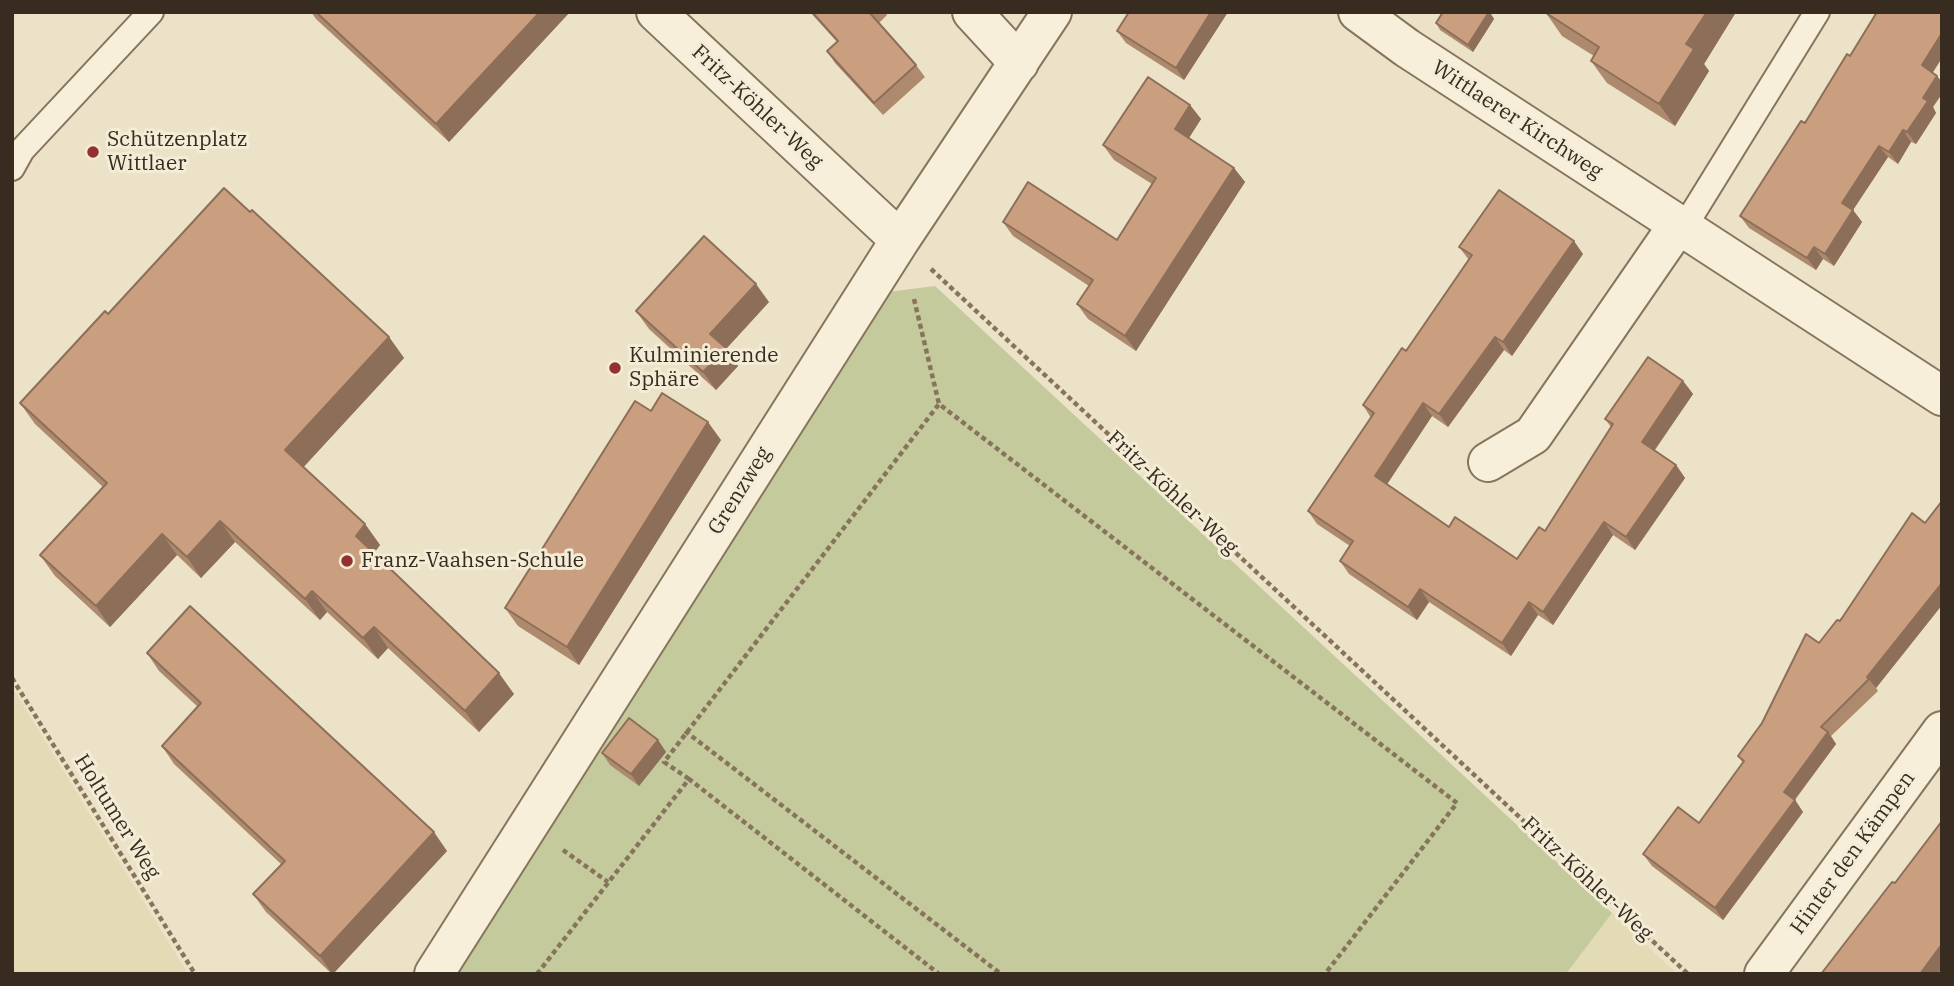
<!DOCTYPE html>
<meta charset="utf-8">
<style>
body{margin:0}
#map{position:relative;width:1954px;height:986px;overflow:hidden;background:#ece2c7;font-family:"IBM Plex Serif",serif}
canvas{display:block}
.frame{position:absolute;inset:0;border:14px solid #382c20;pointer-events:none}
</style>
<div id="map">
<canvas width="1954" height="986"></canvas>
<div class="frame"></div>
</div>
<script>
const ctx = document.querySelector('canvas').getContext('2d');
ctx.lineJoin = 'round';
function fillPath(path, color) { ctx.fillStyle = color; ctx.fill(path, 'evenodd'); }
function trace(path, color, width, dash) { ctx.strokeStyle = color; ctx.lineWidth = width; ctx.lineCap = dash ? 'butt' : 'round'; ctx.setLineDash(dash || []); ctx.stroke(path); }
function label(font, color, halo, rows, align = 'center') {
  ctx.font = font + ' "IBM Plex Serif",serif'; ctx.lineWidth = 6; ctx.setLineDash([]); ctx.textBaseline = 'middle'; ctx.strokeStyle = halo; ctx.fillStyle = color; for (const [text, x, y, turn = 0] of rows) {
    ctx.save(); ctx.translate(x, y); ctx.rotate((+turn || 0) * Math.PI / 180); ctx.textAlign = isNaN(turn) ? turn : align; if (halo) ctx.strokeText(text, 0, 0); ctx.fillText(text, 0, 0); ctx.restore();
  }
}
fillPath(new Path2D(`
 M 12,687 L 188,974 L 12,974 Z
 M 1612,913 L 1677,974 L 1566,974 Z`), '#e2dbb5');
fillPath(new Path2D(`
 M 935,286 L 1612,913 L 1566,974 L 442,974 L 871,294 Z`), '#c4ca9b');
const lane = new Path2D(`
 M 12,168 L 22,150 L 151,12
 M 1683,229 L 1817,12`);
const street = new Path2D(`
 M 656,12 L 900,240
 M 972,12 L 1019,63
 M 1358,12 L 1407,48 L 1942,396
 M 1488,462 L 1533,435 L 1678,225
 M 434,974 L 900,240 L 1052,12
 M 1764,974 L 1942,731`);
trace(lane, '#87745d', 28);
trace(street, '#87745d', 42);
trace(new Path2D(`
 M 931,269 L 1688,974
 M 914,299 L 939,404
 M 12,678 L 195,974
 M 685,731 L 1001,974
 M 689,779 L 664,762 L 939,404 L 1457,803 L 1325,974
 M 563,850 L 608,882
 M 537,974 L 689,779 L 939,974`), '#87745d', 4.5, [5, 3.5]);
trace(lane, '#f7efda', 24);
trace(street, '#f7efda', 38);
fillPath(new Path2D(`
 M 311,12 L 570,12 L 449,142 L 316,19 Z
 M 810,12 L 886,12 L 887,15 L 879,23 L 916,65 L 925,77 L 883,115 L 835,63 L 827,51 L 837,42 Z
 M 1129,12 L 1228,12 L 1184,80 L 1126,43 L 1117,31 Z
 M 1443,12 L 1490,12 L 1494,19 L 1473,52 L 1440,30 L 1436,23 Z
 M 1547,12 L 1736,12 L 1704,64 L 1709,71 L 1675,126 L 1607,83 L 1591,61 L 1594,56 L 1562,36 L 1546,13 Z
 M 1850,56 L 1933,73 L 1933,107 L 1936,113 L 1916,144 L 1911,142 L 1898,164 L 1888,157 L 1853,210 L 1862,222 L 1834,266 L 1823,259 L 1816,270 L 1749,228 L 1740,216 Z
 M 1190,105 L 1201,119 L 1189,138 L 1234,168 L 1245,182 L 1136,351 L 1088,319 L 1077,304 L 1089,286 L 1013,236 L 1003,222 L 1117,240 L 1152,184 L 1114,160 L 1103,145 Z
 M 250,212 L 389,337 L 404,358 L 303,467 L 365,524 L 380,545 L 374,553 L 514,694 L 479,732 L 388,648 L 378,659 L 327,612 L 320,620 L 235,542 L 201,578 L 177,555 L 110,627 L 55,576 L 40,555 L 103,487 L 35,424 L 20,403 L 108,314 Z
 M 1459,247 L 1583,254 L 1512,356 L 1504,350 L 1448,427 L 1432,416 L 1387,484 L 1449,527 L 1517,559 L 1545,531 L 1611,427 L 1605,419 L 1683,381 L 1693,394 L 1655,450 L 1676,465 L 1685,478 L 1635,550 L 1613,535 L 1553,625 L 1538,615 L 1511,656 L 1429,602 L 1417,620 L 1349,574 L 1340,561 L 1350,546 L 1317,524 L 1308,511 L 1371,418 L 1363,405 L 1406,351 L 1469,260 Z
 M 769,302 L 726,349 L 738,366 L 716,390 L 649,329 L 636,311 Z
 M 651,411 L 721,440 L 579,665 L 518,626 L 505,608 Z
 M 1942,501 L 1942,605 L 1876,688 L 1878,691 L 1831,736 L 1836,744 L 1795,800 L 1803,812 L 1723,920 L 1652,866 L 1643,854 L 1699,823 L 1743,763 L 1738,756 L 1819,643 L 1925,523 Z
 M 147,653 L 447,851 L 333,974 L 332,974 L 266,912 L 253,894 L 281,864 L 174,764 L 162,746 L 198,707 L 159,671 Z
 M 658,740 L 666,752 L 639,786 L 610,765 L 602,753 Z`), '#ad896d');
fillPath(new Path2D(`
 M 540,12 L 570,12 L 449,142 L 436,124 Z
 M 1211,12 L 1228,12 L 1184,80 L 1176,68 Z
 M 1489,12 L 1494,19 L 1473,52 L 1468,45 Z
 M 1707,12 L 1736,12 L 1704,64 L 1709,71 L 1675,126 L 1659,104 L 1686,44 Z
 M 1942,33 L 1942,58 L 1930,77 L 1922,65 Z
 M 1937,76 L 1942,82 L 1942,94 L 1933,107 L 1936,113 L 1916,144 L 1907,132 L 1923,98 Z
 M 1190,105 L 1201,119 L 1185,144 L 1175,129 Z
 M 1903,130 L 1911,142 L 1898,164 L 1889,152 Z
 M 1879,146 L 1888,157 L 1853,210 L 1862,222 L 1834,266 L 1825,254 L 1842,203 Z
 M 1234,168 L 1245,182 L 1136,351 L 1125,336 Z
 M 1574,241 L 1583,254 L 1512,356 L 1503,342 Z
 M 1814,247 L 1823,259 L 1816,270 L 1807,258 Z
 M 756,284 L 769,302 L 726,349 L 738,366 L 716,390 L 703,372 L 710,334 Z
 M 389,337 L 404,358 L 300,471 L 285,450 Z
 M 1495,337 L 1504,350 L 1448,427 L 1439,414 Z
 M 1683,381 L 1693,394 L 1651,455 L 1642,442 Z
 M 1423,403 L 1432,416 L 1384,489 L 1375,476 Z
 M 708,422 L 721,440 L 579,665 L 567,647 Z
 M 1676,465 L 1685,478 L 1635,550 L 1626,537 Z
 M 220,521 L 235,542 L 201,578 L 187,557 Z
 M 1604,522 L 1613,535 L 1553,625 L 1543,612 Z
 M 365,524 L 380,545 L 371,557 L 356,536 Z
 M 162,534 L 177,555 L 110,627 L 96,606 Z
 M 1942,583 L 1942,605 L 1876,688 L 1867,677 Z
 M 1420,589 L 1429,602 L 1417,620 L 1408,607 Z
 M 312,591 L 327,612 L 320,620 L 305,599 Z
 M 1529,602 L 1538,615 L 1511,656 L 1502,643 Z
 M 374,627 L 388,648 L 378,659 L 363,638 Z
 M 499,673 L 514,694 L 479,732 L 465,711 Z
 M 1828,732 L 1836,744 L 1792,803 L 1784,792 Z
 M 658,740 L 666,752 L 639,786 L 631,774 Z
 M 1795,800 L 1803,812 L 1723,920 L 1715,908 Z
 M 434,832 L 447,851 L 333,974 L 332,974 L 320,956 Z
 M 1942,944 L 1942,968 L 1938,974 L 1920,974 Z`), '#8d6f59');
const building = new Path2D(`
 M 316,12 L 540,12 L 436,124 Z
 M 812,12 L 869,12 L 916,65 L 874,103 L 827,51 L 838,41 Z
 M 1129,12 L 1211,12 L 1176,68 L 1117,31 Z
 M 1443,12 L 1489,12 L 1468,45 L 1436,23 Z
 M 1547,12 L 1707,12 L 1686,44 L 1694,49 L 1659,104 L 1591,61 L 1599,47 L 1546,13 Z
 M 1877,12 L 1942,12 L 1942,33 L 1922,65 L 1937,76 L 1923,98 L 1928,101 L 1907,132 L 1903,130 L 1889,152 L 1879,146 L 1842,203 L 1853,210 L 1825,254 L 1814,247 L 1807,258 L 1740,216 L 1801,121 L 1805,123 L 1847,54 L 1850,56 Z
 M 1148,77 L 1190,105 L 1175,129 L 1234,168 L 1125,336 L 1077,304 L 1093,280 L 1003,222 L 1028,182 L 1117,240 L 1156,178 L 1103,145 Z
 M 224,188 L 250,212 L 252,210 L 389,337 L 285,450 L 365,524 L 356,536 L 499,673 L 465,711 L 374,627 L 363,638 L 312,591 L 305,599 L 220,521 L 187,557 L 162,534 L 96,606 L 40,555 L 107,483 L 20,403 L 105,311 L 108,314 Z
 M 1499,190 L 1574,241 L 1503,342 L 1495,337 L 1439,414 L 1423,403 L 1375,476 L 1449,527 L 1455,517 L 1517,559 L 1539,527 L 1545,531 L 1613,424 L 1605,419 L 1648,357 L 1683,381 L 1642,442 L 1676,465 L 1626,537 L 1604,522 L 1543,612 L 1529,602 L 1502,643 L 1420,589 L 1408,607 L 1340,561 L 1353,541 L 1308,511 L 1374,413 L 1363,405 L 1402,348 L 1406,351 L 1472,255 L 1459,247 Z
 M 704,236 L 756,284 L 710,334 L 726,348 L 703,372 L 636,311 Z
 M 662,393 L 708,422 L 567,647 L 505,608 L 635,401 L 651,411 Z
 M 1942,501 L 1942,583 L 1867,677 L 1869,679 L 1821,727 L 1828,732 L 1784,792 L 1795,800 L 1715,908 L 1643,854 L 1678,807 L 1699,823 L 1744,761 L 1738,756 L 1762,723 L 1806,634 L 1819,643 L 1837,620 L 1840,621 L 1912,513 L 1925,523 Z
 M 190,606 L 434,832 L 320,956 L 253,894 L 285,861 L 162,746 L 201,703 L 147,653 Z
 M 629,718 L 658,740 L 631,774 L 602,753 Z
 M 1942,821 L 1942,944 L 1920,974 L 1821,974 L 1892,882 L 1895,883 Z`);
fillPath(building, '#c99f7f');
trace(building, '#8d6f59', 2);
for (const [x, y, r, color] of [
 [93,152,7,"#933130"],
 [615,368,7,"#933130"],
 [347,561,7,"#933130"]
]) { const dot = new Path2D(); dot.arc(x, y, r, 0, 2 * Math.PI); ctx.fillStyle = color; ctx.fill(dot); trace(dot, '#f4ecd6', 2.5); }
label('21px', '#382c20', '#f4ecd6', [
 ["Fritz-Köhler-Weg",757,107,43],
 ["Wittlaerer Kirchweg",1517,120,33],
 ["Grenzweg",740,491,-58],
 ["Fritz-Köhler-Weg",1172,493,43],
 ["Holtumer Weg",117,817,58],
 ["Hinter den Kämpen",1853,853,-54],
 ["Fritz-Köhler-Weg",1587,879,43]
]);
label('21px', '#382c20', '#f4ecd6', [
 ["Schützenplatz",107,140],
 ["Wittlaer",107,164],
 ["Kulminierende",629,356],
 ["Sphäre",629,380],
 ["Franz-Vaahsen-Schule",361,561]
], 'left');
</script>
